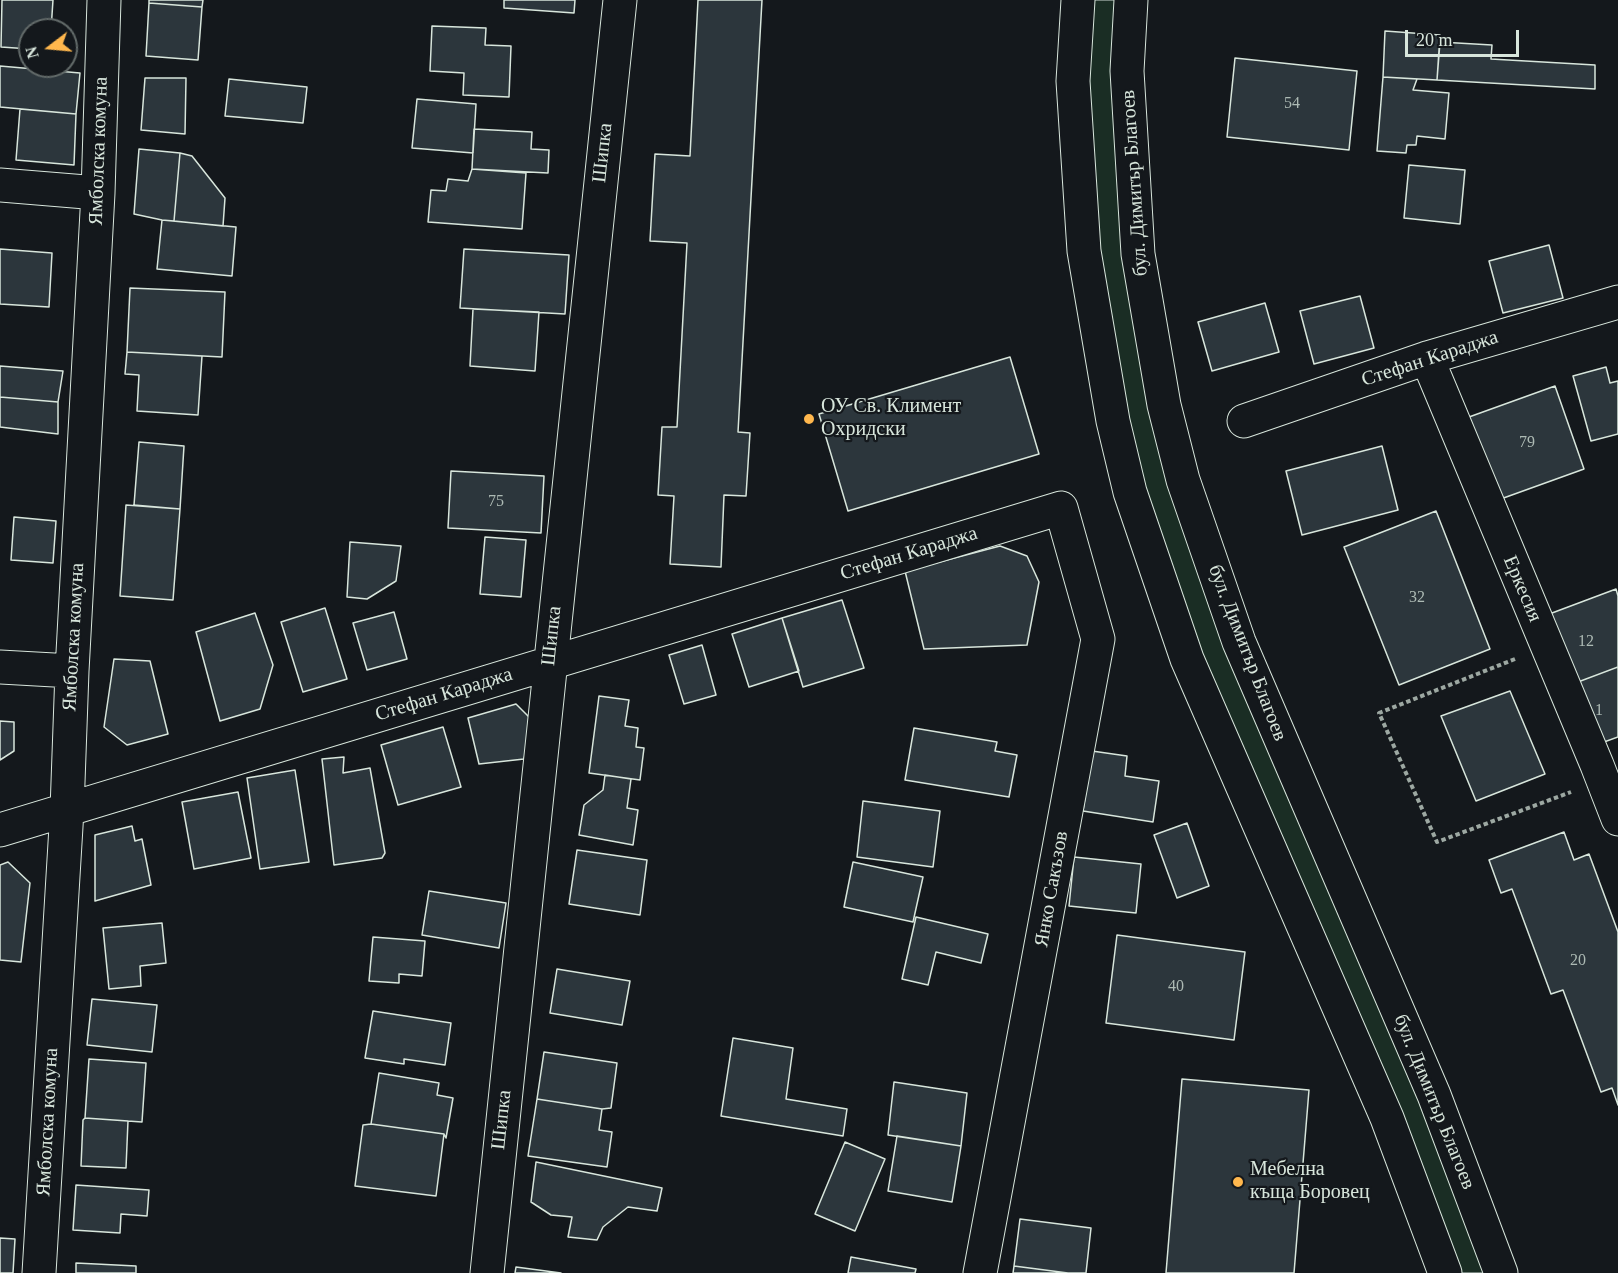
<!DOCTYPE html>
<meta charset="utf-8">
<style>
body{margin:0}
#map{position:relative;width:1618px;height:1273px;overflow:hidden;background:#14181c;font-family:"Times New Roman",serif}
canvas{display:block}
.north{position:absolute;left:18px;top:18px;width:60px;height:60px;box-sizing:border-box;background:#14181c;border:2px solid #626a69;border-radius:50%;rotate:254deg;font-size:16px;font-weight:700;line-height:24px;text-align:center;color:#d8e6dc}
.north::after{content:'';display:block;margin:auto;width:21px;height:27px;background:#ffb74d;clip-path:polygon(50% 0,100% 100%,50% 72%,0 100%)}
.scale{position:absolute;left:1405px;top:30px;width:114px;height:27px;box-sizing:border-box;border:3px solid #d8e6dc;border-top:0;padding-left:8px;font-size:18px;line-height:21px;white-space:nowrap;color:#d8e6dc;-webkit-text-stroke:4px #14181c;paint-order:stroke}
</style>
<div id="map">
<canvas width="1618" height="1273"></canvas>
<div class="north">N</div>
<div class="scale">20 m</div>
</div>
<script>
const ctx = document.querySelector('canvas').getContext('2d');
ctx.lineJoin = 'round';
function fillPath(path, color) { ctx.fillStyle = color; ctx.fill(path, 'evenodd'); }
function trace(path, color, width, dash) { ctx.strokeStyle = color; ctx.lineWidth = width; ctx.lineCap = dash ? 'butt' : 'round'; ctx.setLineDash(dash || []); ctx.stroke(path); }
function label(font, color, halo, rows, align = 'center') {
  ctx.font = font + ' "Times New Roman",serif'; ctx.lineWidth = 4.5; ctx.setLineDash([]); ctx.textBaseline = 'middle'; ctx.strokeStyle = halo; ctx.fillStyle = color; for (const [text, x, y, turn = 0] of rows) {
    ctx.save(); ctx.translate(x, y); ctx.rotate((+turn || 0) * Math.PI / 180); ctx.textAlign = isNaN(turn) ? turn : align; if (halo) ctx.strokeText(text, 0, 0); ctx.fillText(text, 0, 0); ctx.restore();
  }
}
const green = new Path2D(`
 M 1078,0 L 1131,0 L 1164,405 L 1501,1273 L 1445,1273 L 1187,659 L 1113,421 Z`);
fillPath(green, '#1a2d24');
trace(green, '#939e99', 1.5);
const building = new Path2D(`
 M 2,0 L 53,0 L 51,30 L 30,30 L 30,49 L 1,47 Z
 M 149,0 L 203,0 L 202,7 L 149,3 Z
 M 504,0 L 575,0 L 574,13 L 504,8 Z
 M 698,0 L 762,0 L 738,432 L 750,433 L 746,496 L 724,495 L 721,567 L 670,564 L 674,496 L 658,495 L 662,427 L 677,427 L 687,243 L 650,241 L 655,154 L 690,156 Z
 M 149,3 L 202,7 L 198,60 L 146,56 Z
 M 432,26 L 486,28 L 485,45 L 511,46 L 509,97 L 463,95 L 464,73 L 430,71 Z
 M 1385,31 L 1440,35 L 1437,80 L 1383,77 Z
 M 1440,42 L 1492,45 L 1491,59 L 1595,65 L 1595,89 L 1437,80 Z
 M 1235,58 L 1357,71 L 1349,150 L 1227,137 Z
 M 0,66 L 80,73 L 76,114 L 0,107 Z
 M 1383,77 L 1417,79 L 1413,90 L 1449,93 L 1445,139 L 1417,136 L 1416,145 L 1407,145 L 1406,153 L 1377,151 Z
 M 145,78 L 186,78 L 185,134 L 141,130 Z
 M 229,79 L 307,87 L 303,123 L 225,116 Z
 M 417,99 L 476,104 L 473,153 L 412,148 Z
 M 20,109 L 76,114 L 74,165 L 16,160 Z
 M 474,129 L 532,132 L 531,149 L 549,150 L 548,173 L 472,169 Z
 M 139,149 L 180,153 L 174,221 L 162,220 L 134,214 Z
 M 180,153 L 192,156 L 225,198 L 223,226 L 174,221 Z
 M 1409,165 L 1465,170 L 1460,224 L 1404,218 Z
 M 472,169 L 526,173 L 522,229 L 428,222 L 431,190 L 446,191 L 448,179 L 468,181 Z
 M 162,220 L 236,227 L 232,276 L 157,269 Z
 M 1549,245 L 1563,298 L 1503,313 L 1489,261 Z
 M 0,249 L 52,253 L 49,307 L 0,304 Z
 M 464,249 L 569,255 L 565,314 L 460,308 Z
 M 130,288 L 225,292 L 222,357 L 127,352 Z
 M 1360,296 L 1374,348 L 1314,364 L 1300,311 Z
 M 1265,303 L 1279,352 L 1212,371 L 1198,322 Z
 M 473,309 L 539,312 L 535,371 L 470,366 Z
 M 127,352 L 202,356 L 198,415 L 137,411 L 139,375 L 125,374 Z
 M 1010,357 L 1039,454 L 848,511 L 819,414 Z
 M 0,366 L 63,371 L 58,402 L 0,397 Z
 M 1606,367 L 1610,383 L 1618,381 L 1618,434 L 1591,441 L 1573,376 Z
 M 1555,386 L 1584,469 L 1498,500 L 1469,417 Z
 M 0,397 L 58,402 L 58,434 L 0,427 Z
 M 139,442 L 184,446 L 180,509 L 134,505 Z
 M 1382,446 L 1398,510 L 1302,535 L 1286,471 Z
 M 451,471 L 544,476 L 541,533 L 448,528 Z
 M 126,505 L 180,509 L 173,600 L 120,596 Z
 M 1436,511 L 1490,649 L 1399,685 L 1344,547 Z
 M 14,517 L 56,521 L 53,563 L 11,560 Z
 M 485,537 L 526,540 L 521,597 L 480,594 Z
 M 350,542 L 401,546 L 396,581 L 367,599 L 347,597 Z
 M 1000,546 L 1027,556 L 1039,582 L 1027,645 L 924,649 L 905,571 Z
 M 1616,589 L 1618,596 L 1618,667 L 1570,685 L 1544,616 Z
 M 842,600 L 864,668 L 803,687 L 782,618 Z
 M 325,608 L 347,679 L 303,692 L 281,622 Z
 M 394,612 L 407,659 L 367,670 L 353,623 Z
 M 255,613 L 273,665 L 260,709 L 220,721 L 196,632 Z
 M 782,618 L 799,671 L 749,687 L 732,634 Z
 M 702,645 L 716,695 L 684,704 L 669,655 Z
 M 114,659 L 150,661 L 168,734 L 127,745 L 104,727 Z
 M 1618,667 L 1618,737 L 1593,746 L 1570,685 Z
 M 1510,691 L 1545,774 L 1476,801 L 1441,716 Z
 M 599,696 L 629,700 L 625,726 L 638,728 L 636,747 L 644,748 L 640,780 L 589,773 Z
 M 516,704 L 534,722 L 524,759 L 479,764 L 468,718 Z
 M 0,721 L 14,722 L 14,751 L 0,760 Z
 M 443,727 L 461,787 L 398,805 L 381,745 Z
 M 914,728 L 997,742 L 995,751 L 1017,755 L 1009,797 L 905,780 Z
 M 1092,751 L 1127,756 L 1125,776 L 1159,781 L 1153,822 L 1083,811 Z
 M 344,757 L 343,773 L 370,768 L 385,853 L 382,858 L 334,865 L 322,759 Z
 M 295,770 L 309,862 L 260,869 L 247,778 Z
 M 605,775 L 631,779 L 627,808 L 638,810 L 633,845 L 579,835 L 584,805 L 603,790 Z
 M 238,792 L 251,858 L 194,869 L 182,802 Z
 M 863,801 L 940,811 L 933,867 L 857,857 Z
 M 1187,823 L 1209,886 L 1177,898 L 1154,835 Z
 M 132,826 L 135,841 L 142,839 L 151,885 L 95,901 L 95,835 Z
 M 1564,832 L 1574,860 L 1589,854 L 1618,932 L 1618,1105 L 1612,1088 L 1601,1092 L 1563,990 L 1551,994 L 1512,889 L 1501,893 L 1489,860 Z
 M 577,850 L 647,860 L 640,915 L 569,904 Z
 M 1074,857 L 1141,864 L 1136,913 L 1069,906 Z
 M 8,862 L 30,883 L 21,962 L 0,960 L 0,865 Z
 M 853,862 L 923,877 L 913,922 L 844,907 Z
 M 429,891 L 506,903 L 499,948 L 422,935 Z
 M 916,917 L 988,934 L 981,963 L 936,952 L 928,985 L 902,979 Z
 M 162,923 L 166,963 L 140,966 L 141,986 L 109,989 L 103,928 Z
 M 1117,935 L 1245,952 L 1234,1040 L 1106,1023 Z
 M 373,937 L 425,941 L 422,976 L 399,974 L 399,983 L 369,981 Z
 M 557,969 L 630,981 L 622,1025 L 550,1013 Z
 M 92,999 L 157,1005 L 152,1052 L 87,1045 Z
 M 373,1011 L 451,1023 L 445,1065 L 404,1059 L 404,1064 L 365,1058 Z
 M 733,1038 L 793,1048 L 786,1099 L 847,1109 L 843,1136 L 721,1116 Z
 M 544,1052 L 617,1063 L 611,1108 L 602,1109 L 537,1099 Z
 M 89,1059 L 146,1063 L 142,1122 L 85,1118 Z
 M 379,1073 L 439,1083 L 437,1095 L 453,1098 L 446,1138 L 444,1134 L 371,1124 Z
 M 1182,1079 L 1309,1090 L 1294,1273 L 1166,1273 Z
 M 894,1082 L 967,1093 L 961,1146 L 888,1135 Z
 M 537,1099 L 602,1109 L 599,1130 L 612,1132 L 607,1167 L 528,1156 Z
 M 85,1118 L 128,1121 L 126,1168 L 81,1166 L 83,1120 Z
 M 371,1124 L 444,1134 L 436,1196 L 355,1186 L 363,1125 Z
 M 897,1136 L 961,1146 L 952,1202 L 888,1191 Z
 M 845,1142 L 885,1159 L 855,1231 L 815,1214 Z
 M 536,1162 L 662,1188 L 657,1211 L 628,1207 L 603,1227 L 597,1240 L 568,1237 L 572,1217 L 551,1215 L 531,1202 Z
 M 76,1185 L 149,1190 L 147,1216 L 121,1214 L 120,1233 L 73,1230 Z
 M 1020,1219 L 1091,1228 L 1086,1273 L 1068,1273 L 1014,1266 Z
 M 0,1238 L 15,1239 L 13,1273 L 0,1273 Z
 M 851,1257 L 916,1269 L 915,1273 L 848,1273 Z
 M 76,1263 L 136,1266 L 136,1273 L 76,1273 Z
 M 1014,1266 L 1068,1273 L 1013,1273 Z
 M 516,1267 L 561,1273 L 515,1273 Z`);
fillPath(building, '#2c363c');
trace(building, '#d8e6dc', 1.5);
const street = new Path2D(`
 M 0,185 L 98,193
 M 1427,358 L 1597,765 L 1618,819
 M 1244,421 L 1427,358 L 1618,302
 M 0,667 L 72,671
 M 0,830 L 1061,508 L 1098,639 L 980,1273
 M 39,1273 L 67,810 L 72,671 L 98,193 L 104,0
 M 487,1273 L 620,0`);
const secondary = new Path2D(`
 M 1078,0 L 1073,81 L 1084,251 L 1113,421 L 1130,492 L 1187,659 L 1387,1118 L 1445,1273
 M 1131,0 L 1127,71 L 1138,254 L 1164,405 L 1183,480 L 1239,642 L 1434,1095 L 1501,1273`);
trace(street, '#d8e6dc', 35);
trace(secondary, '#d8e6dc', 35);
trace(new Path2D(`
 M 1515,659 L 1379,713 L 1437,842 L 1571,792`), '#9da8a2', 4, [4.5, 3]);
trace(street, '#14181c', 33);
trace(secondary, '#14181c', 33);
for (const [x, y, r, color] of [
 [809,419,6,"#ffb74d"],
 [1238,1182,6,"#ffb74d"]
]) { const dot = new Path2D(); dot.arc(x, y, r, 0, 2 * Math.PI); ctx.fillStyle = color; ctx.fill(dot); trace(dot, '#14181c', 2); }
label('16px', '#adbab4', null, [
 ["54",1292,104],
 ["79",1527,443],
 ["75",496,502],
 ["32",1417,598],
 ["12",1586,642],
 ["1",1599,711],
 ["20",1578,961],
 ["40",1176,987]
]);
label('20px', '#d8e6dc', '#14181c', [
 ["Ямболска комуна",99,151,-88],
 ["Шипка",603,153,-84],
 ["бул. Димитър Благоев",1135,183,-94],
 ["Стефан Караджа",1430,359,-18],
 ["Стефан Караджа",909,554,-17],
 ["Еркесия",1522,589,67],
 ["Шипка",552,636,-84],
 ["Ямболска комуна",74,637,-87],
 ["бул. Димитър Благоев",1247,653,69],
 ["Стефан Караджа",444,695,-17],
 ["Янко Сакъзов",1052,889,-80],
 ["бул. Димитър Благоев",1434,1102,68],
 ["Шипка",502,1120,-84],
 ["Ямболска комуна",48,1122,-87]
]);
label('20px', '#d8e6dc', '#14181c', [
 ["ОУ Св. Климент",821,407],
 ["Охридски",821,430],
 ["Мебелна",1250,1170],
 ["къща Боровец",1250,1193]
], 'left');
</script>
